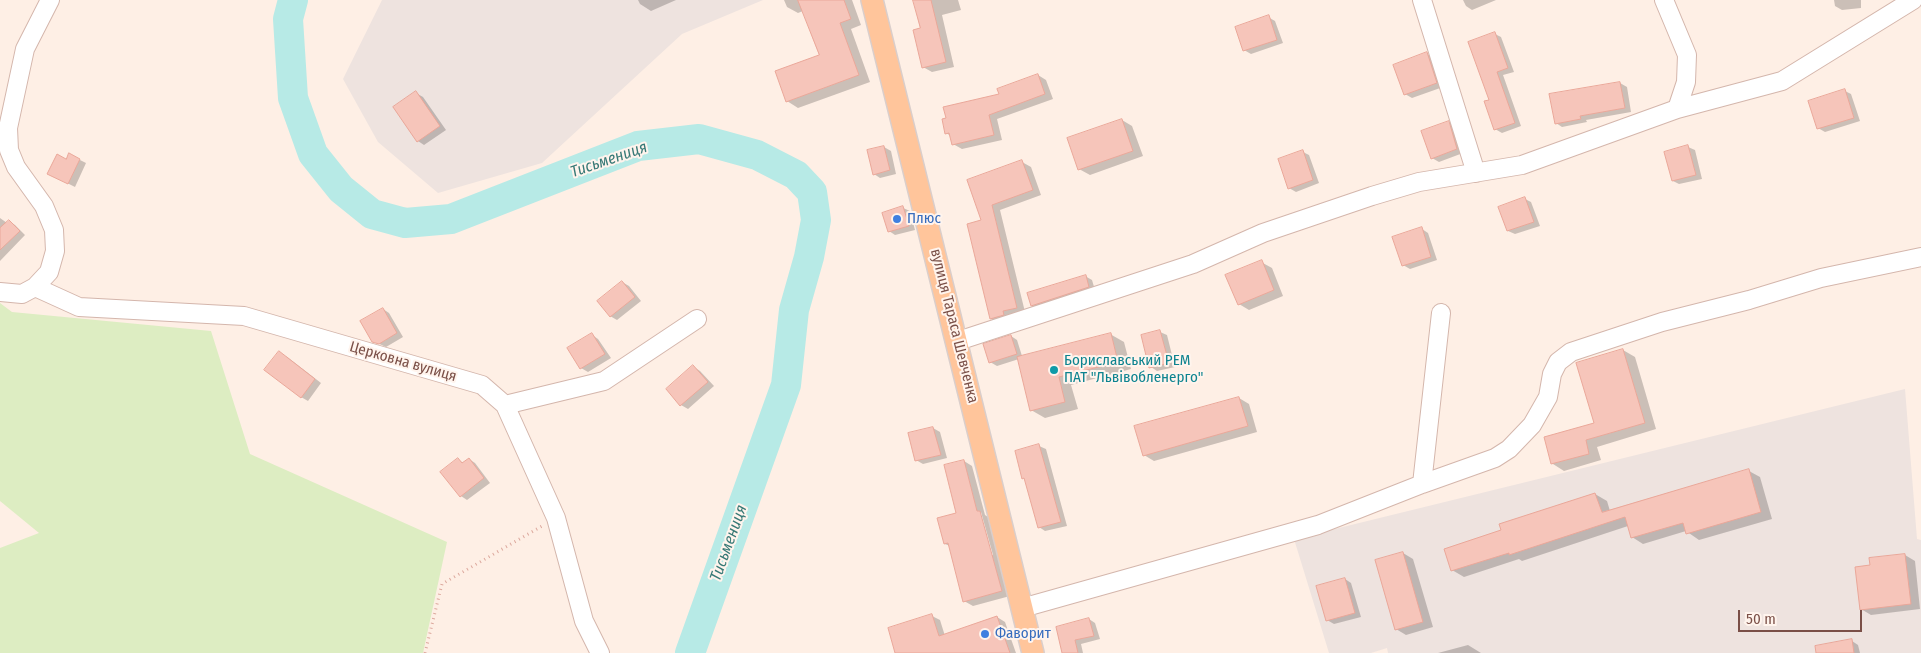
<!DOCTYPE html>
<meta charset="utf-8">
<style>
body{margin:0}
#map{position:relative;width:1921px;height:653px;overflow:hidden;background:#feefe5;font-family:"Fira Sans Condensed",sans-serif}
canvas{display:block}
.scale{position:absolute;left:1738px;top:610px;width:124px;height:22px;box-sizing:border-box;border:2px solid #7a4f47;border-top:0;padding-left:6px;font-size:15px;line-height:18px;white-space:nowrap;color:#7a4f47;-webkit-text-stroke:4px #fff4ed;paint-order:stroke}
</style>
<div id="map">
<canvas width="1921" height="653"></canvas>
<div class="scale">50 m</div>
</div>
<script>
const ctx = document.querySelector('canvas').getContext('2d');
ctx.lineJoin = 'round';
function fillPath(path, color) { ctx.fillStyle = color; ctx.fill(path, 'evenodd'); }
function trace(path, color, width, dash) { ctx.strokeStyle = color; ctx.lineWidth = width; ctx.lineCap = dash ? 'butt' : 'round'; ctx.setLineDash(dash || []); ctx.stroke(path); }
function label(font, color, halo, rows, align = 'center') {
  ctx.font = font + ' "Fira Sans Condensed",sans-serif'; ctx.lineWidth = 4; ctx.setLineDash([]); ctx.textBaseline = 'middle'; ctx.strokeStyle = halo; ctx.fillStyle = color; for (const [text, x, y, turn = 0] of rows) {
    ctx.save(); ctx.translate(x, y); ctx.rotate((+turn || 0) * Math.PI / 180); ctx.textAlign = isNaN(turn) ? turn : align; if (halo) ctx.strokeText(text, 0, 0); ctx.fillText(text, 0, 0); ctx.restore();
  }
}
fillPath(new Path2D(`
 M 382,0 L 763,0 L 682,34 L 542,163 L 438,193 L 378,142 L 343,79 Z
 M 1905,389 L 1917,539 L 1921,540 L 1921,653 L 1388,653 L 1387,648 L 1371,653 L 1329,653 L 1294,539 Z`), '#eee3df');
fillPath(new Path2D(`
 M 0,303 L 12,312 L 211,331 L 250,454 L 447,542 L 423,653 L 0,653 L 0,548 L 39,533 L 0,501 Z`), '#ddedc2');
fillPath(new Path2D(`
 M 638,0 L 676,0 L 651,11 L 640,4 Z
 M 784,0 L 852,0 L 861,25 L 851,29 L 870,82 L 798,108 L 787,101 L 821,56 L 803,11 L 798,13 L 787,7 Z
 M 914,0 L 958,0 L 961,10 L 942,15 L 954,67 L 932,72 L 923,67 L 922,29 Z
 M 1463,0 L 1496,0 L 1472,10 L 1466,6 Z
 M 1834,0 L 1861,0 L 1861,8 L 1842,10 L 1835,6 Z
 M 1268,17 L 1275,21 L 1283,43 L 1251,54 L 1244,50 Z
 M 1495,34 L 1501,37 L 1514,72 L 1503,75 L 1521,126 L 1502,133 L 1495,129 L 1491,100 Z
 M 1427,54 L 1434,57 L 1443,87 L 1412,98 L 1405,94 Z
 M 1038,75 L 1046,80 L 1053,99 L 997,119 L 1002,140 L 962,149 L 953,144 L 951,136 L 946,133 L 1000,95 Z
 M 1620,83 L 1627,87 L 1631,112 L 1586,120 L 1587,122 L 1562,127 L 1556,123 Z
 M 1845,91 L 1851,94 L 1860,121 L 1825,132 L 1818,128 Z
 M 416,93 L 423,97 L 446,130 L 424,145 L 418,141 Z
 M 1122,120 L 1132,126 L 1143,156 L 1090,175 L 1079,169 Z
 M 1448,122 L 1455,126 L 1463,153 L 1439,162 L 1432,158 Z
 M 884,147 L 891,151 L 896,174 L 880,178 L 874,174 Z
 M 1688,147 L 1695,150 L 1702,179 L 1679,184 L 1673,181 Z
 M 1303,152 L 1309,155 L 1319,183 L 1296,192 L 1289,188 Z
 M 70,155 L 86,163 L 75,187 L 55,177 Z
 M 1022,162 L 1031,167 L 1041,195 L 1000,210 L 1025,312 L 1000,324 L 991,319 L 983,221 L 969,181 Z
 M 1525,199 L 1531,202 L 1540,226 L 1515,234 L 1508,231 Z
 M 903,208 L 910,211 L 915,230 L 895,235 L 889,231 Z
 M 0,218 L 7,223 L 9,221 L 15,225 L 25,235 L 0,261 Z
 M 1422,229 L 1428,233 L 1437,260 L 1410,269 L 1403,265 Z
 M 1261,262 L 1272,268 L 1283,296 L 1249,310 L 1239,304 Z
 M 1085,276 L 1092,280 L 1095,290 L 1039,309 L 1032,305 Z
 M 622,282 L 629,286 L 641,301 L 617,320 L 610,316 Z
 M 383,309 L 389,313 L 403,337 L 386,347 L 373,341 Z
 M 1160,332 L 1167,335 L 1175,367 L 1157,371 L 1151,367 Z
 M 1110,334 L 1124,342 L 1131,369 L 1071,385 L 1078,409 L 1045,418 L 1031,410 L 1019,359 L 997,366 L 990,362 L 1011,336 L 1017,340 L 1022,356 Z
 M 592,335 L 598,339 L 611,358 L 588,372 L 581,368 L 569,349 Z
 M 1623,350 L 1635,357 L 1656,429 L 1597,447 L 1601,460 L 1564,471 L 1553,464 L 1545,438 L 1596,423 Z
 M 286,356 L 321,383 L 308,401 L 301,397 Z
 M 694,367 L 700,371 L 714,386 L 688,409 L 681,405 Z
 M 1239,398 L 1249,404 L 1257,432 L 1154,461 L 1144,455 Z
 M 933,428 L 940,432 L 947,458 L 923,464 L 916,460 L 909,434 Z
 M 1039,446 L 1046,449 L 1067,526 L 1045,531 L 1039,527 L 1026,479 L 1023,478 Z
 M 469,459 L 475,463 L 490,483 L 467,500 L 461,496 L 458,460 L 464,463 Z
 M 964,461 L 972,466 L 985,515 L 988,517 L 1010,596 L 973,606 L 964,601 L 950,546 L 945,544 L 958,514 ZM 979,512 L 981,512 L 993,555 L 990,555 Z
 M 1749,471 L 1760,477 L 1772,519 L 1699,540 L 1686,531 L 1643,544 L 1632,537 L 1628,526 L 1522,561 L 1519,559 L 1464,577 L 1452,570 L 1503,531 L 1595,494 L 1607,501 L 1610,511 Z
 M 1403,553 L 1413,559 L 1433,627 L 1406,635 L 1396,629 Z
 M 1905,555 L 1915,561 L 1920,609 L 1871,615 L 1861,609 Z
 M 1345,579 L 1351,583 L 1361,617 L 1334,624 L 1327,620 Z
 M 932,616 L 940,620 L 945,636 L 997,617 L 1005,622 L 1016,653 L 917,653 Z
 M 1089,619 L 1095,623 L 1100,639 L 1081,644 L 1083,653 L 1064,653 Z
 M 1852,641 L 1858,645 L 1860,653 L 1825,653 Z
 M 1468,645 L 1481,653 L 1438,653 Z`), '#0003');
trace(new Path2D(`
 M 293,0 L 288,19 L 293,98 L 313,154 L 341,189 L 372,214 L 405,223 L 451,219 L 638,146 L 699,139 L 757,155 L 796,175 L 812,192 L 816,220 L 809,257 L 794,310 L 786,385 L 690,653`), '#b7eae6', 30);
const building = new Path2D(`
 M 798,0 L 844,0 L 851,19 L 840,23 L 859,75 L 786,102 L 775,71 L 819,55 Z
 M 913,0 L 931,0 L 946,62 L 922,68 L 913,30 L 920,28 Z
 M 1269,15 L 1277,40 L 1243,51 L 1235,27 Z
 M 1495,32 L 1508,68 L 1497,72 L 1515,123 L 1494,130 L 1484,101 L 1489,100 L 1468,42 Z
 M 1427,52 L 1437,83 L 1404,95 L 1393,65 Z
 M 1038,74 L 1045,94 L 989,115 L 994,135 L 952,145 L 949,133 L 945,134 L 942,119 L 946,118 L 943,107 L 999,94 L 997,89 Z
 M 1620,82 L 1625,108 L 1580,116 L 1581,119 L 1555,124 L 1549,94 Z
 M 1845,89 L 1854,118 L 1817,129 L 1808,101 Z
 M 416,91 L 440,126 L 417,142 L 393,107 Z
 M 1122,119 L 1133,151 L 1078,170 L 1067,138 Z
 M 1449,121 L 1457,149 L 1431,159 L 1421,131 Z
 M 1688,145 L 1696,175 L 1672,181 L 1664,152 Z
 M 884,146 L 890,170 L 873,175 L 867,150 Z
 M 1303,150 L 1313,180 L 1288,189 L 1278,159 Z
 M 69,153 L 80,159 L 68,184 L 47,174 L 57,154 L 66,159 Z
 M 1022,160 L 1033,190 L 992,205 L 1017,308 L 1003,311 L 1004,315 L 990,319 L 967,224 L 981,220 L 967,180 Z
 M 1525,197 L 1534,222 L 1507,231 L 1498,207 Z
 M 903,206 L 909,226 L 888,232 L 882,213 Z
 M 9,220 L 20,231 L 0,250 L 0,228 Z
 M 1422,227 L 1431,257 L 1402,266 L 1392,237 Z
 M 1262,260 L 1274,290 L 1238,305 L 1225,275 Z
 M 1086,275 L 1089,287 L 1031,306 L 1027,293 Z
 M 622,281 L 635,297 L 610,317 L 597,301 Z
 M 383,308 L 397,333 L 379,344 L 372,342 L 360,321 Z
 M 1160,330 L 1169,363 L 1149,368 L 1141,335 Z
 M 592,333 L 605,354 L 580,369 L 567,348 Z
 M 1111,333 L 1118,362 L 1059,377 L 1065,402 L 1030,411 L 1017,357 Z
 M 1011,335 L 1017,354 L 989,363 L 983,344 Z
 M 1623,349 L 1645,423 L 1586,440 L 1589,454 L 1551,464 L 1544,437 L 1594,423 L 1576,363 Z
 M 279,351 L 315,379 L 301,398 L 264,370 Z
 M 693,365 L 708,382 L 680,406 L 666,389 Z
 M 1239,397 L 1248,426 L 1143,456 L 1134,426 Z
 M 933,427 L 941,455 L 915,461 L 908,433 Z
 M 1039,444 L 1061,522 L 1038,528 L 1024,478 L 1022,479 L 1015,451 Z
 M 458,458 L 462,463 L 469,458 L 484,478 L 460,497 L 440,472 Z
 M 964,460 L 977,511 L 980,511 L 1002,591 L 963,602 L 948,543 L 944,544 L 937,518 L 956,513 L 944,465 Z
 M 1749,469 L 1761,512 L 1686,534 L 1683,523 L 1631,538 L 1625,517 L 1509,555 L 1509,553 L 1451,571 L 1444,549 L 1501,530 L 1499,524 L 1595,493 L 1602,512 Z
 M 1403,552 L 1423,622 L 1395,630 L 1375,560 Z
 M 1905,554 L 1911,604 L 1860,610 L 1855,567 L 1870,565 L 1869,558 Z
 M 1345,578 L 1355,613 L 1326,621 L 1316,586 Z
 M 932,614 L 939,636 L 997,616 L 1010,653 L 895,653 L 888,628 Z
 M 1089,618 L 1094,636 L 1075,640 L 1078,653 L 1062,653 L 1056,627 Z
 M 1852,639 L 1854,653 L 1816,653 L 1815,646 Z`);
fillPath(building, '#f6c5ba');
trace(building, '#eaa799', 1);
const minor = new Path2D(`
 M 1422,0 L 1476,173
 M 1664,0 L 1687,55 L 1686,82 L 1677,109
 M 35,287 L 79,307 L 244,316 L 482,385 L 505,405 L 556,518 L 584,621 L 600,653
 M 0,292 L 22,294 L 35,287 L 49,272 L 55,251 L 54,230 L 44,206 L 16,167 L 9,150 L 8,128 L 25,49 L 50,0
 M 958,341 L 1193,264 L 1263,233 L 1372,196 L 1419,182 L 1522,165 L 1677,109 L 1782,81 L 1913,0
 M 505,405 L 604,381 L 697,319
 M 1422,484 L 1441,313
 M 1022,608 L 1318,525 L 1422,484 L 1495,458 L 1509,449 L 1532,425 L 1548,397 L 1552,374 L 1558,362 L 1571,352 L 1662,322 L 1749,300 L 1821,278 L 1921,257`);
const major = new Path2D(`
 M 872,0 L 1033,653`);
trace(minor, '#d4b6ac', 20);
trace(major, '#dacecb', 24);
trace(new Path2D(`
 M 425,653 L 442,584 L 542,526`), '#dca89d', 3, [1, 4]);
trace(minor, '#fff', 18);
trace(major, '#ffc59b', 21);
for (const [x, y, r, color] of [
 [897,219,5,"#3f7fe0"],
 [1054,370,5,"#0f9aa8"],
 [985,634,5,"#3f7fe0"]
]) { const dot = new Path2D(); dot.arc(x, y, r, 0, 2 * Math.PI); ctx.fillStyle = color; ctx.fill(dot); trace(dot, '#fff4ed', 2); }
label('15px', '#366cbe', '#fff4ed', [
 ["Плюс",907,219],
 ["Фаворит",995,634]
], 'left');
label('15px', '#7a4f47', '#fff4ed', [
 ["вулиця Тараса Шевченка",954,326,76],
 ["Церковна вулиця",403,362,16]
]);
label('15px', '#0d838f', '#fff4ed', [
 ["Бориславський РЕМ",1064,361],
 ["ПАТ \"Львівобленерго\"",1064,378]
], 'left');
label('italic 16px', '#377976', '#fff4ed', [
 ["Тисьмениця",609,160,-19],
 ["Тисьмениця",729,543,-70]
]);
</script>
